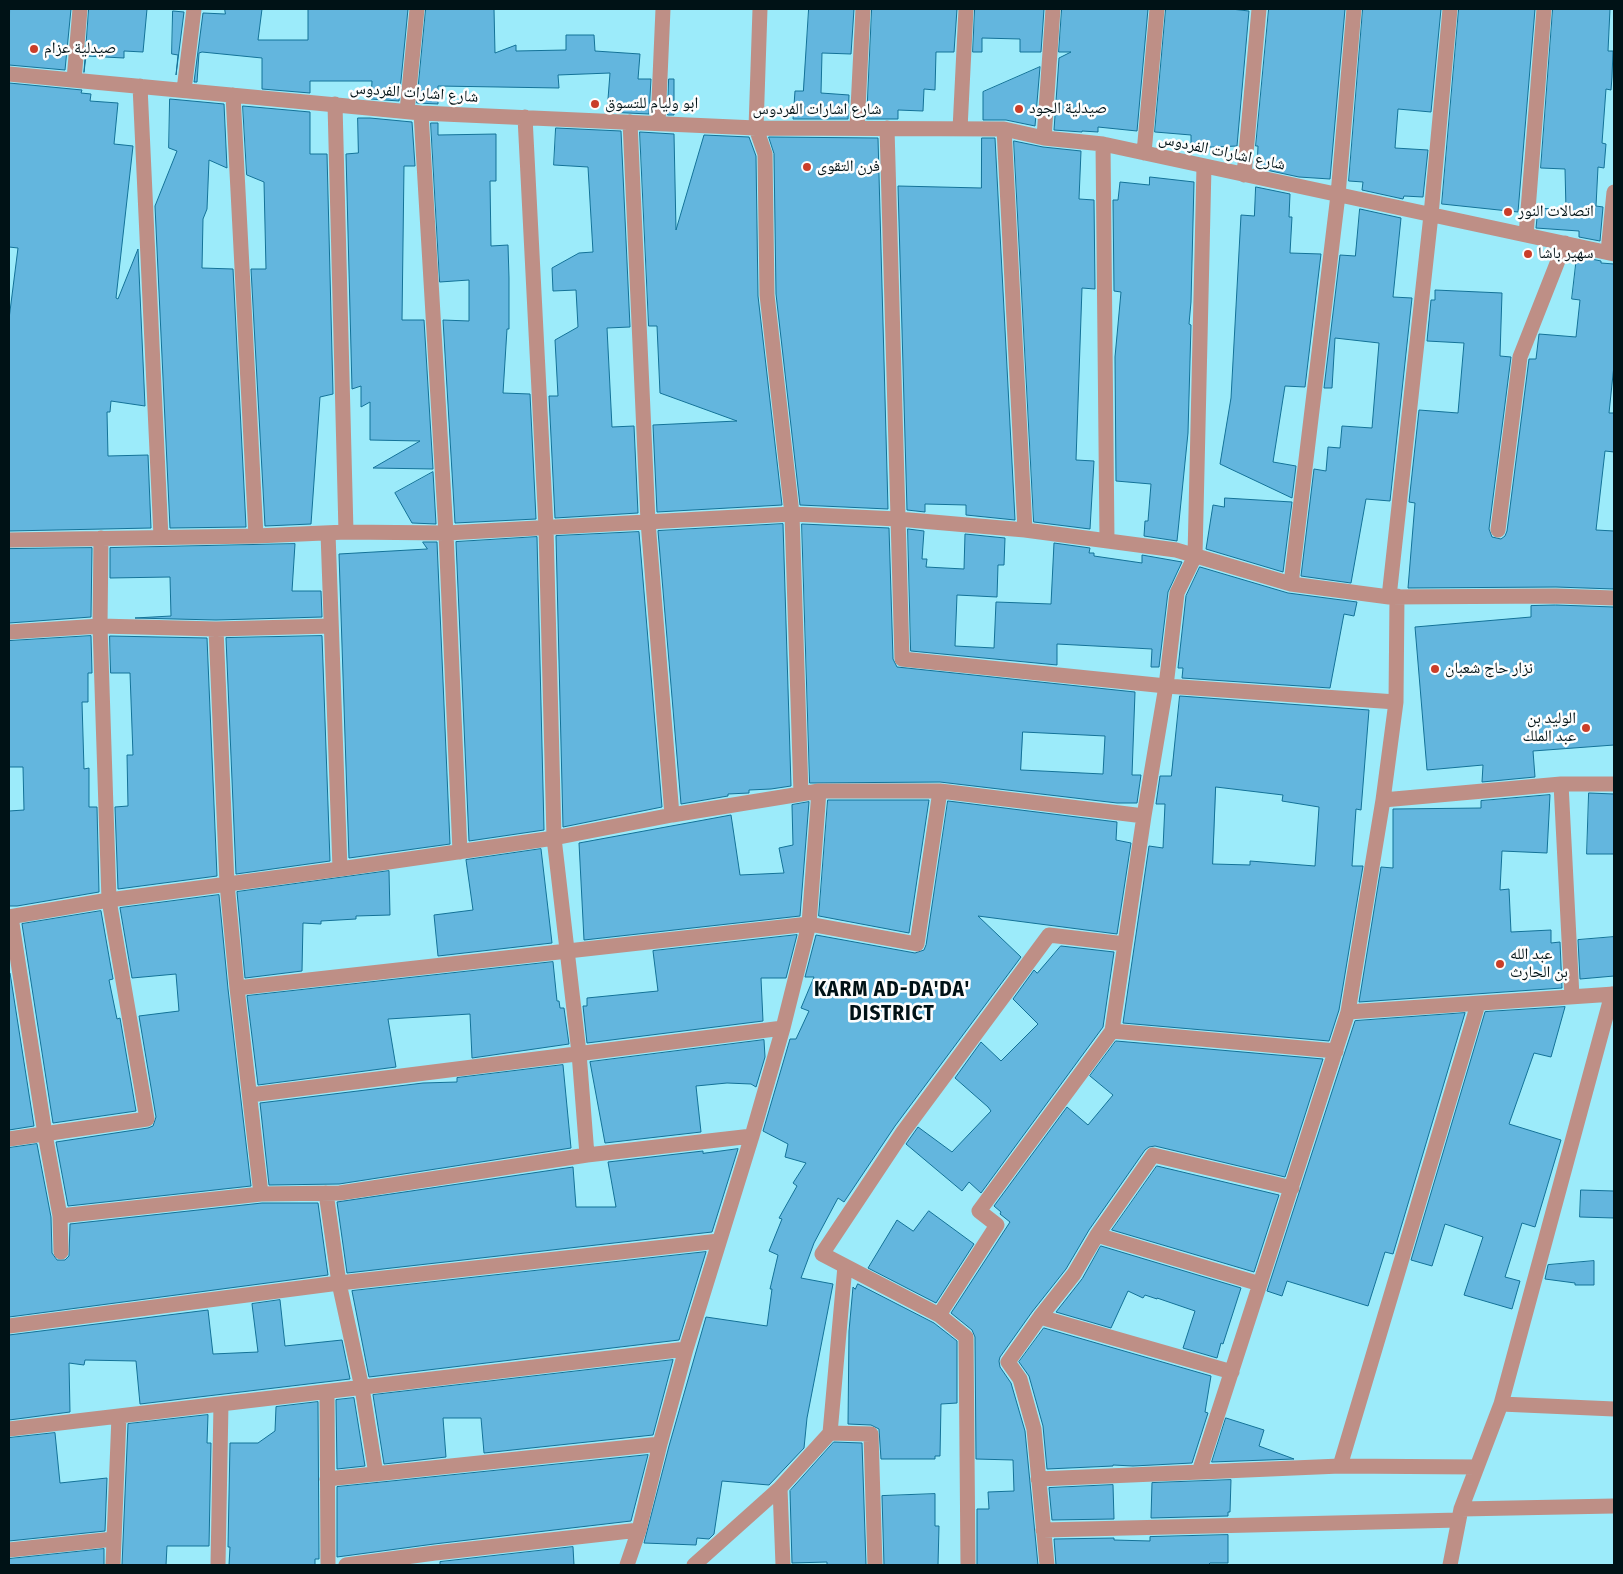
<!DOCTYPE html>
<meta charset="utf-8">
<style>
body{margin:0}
#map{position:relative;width:1623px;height:1574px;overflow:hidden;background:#9cebfa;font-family:"Fira Sans Condensed",sans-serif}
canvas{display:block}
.frame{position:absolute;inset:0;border:10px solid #001216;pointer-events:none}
</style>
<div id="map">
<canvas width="1623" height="1574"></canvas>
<div class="frame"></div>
</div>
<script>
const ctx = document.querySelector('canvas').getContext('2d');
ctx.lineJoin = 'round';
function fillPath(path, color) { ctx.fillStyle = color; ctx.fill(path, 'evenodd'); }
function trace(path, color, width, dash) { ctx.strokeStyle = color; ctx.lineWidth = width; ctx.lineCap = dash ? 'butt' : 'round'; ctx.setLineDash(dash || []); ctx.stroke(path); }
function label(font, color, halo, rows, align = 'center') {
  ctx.font = font + ' "Fira Sans Condensed","Noto Naskh Arabic",sans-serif'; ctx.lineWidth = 5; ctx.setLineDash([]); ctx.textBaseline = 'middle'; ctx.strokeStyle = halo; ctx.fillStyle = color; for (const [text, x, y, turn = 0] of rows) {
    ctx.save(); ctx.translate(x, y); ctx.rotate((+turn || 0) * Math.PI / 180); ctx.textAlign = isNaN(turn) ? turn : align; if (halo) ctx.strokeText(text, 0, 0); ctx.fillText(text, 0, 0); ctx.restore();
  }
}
const building = new Path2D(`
 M 10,9 L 71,9 L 65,70 L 9,65 Z
 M 89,9 L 147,9 L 143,52 L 124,51 L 124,58 L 86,56 L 84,72 Z
 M 225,9 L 262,9 L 258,40 L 308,40 L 308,9 L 408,9 L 399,101 L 371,99 L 372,81 L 310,81 L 310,93 L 262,89 L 262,58 L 202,52 L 199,53 L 197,82 L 194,82 L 203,13 L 225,14 Z
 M 426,9 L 494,9 L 495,53 L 516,45 L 516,51 L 566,50 L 566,35 L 594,35 L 595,51 L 640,54 L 638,79 L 651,79 L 649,114 L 607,112 L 610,73 L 558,75 L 559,88 L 438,86 L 438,104 L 417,103 Z
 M 809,9 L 854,9 L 851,54 L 822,53 L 821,93 L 849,95 L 848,119 L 793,119 L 795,91 L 803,91 Z
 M 872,9 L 957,9 L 954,52 L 936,52 L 935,90 L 924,89 L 923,111 L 898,110 L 898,119 L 867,119 Z
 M 975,9 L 1044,9 L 1041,52 L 1020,52 L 1020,39 L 982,38 L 982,52 L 973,52 Z
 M 1062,9 L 1148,9 L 1137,131 L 1098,127 L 1098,132 L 1082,131 L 1082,132 L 1054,130 L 1059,58 L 1071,52 L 1059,52 Z
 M 1166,9 L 1231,9 L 1249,11 L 1237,146 L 1191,148 L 1191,135 L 1155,132 Z
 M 1269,9 L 1345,9 L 1330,179 L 1299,177 L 1257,168 L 1258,146 L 1256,146 Z
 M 1363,9 L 1441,9 L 1431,112 L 1398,109 L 1395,148 L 1428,150 L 1423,197 L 1404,196 L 1403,199 L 1362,190 L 1363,182 L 1349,181 Z
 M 1459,9 L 1535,9 L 1518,212 L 1442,204 Z
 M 1553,9 L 1610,9 L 1608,51 L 1613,51 L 1612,77 L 1611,90 L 1606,89 L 1602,143 L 1606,144 L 1604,168 L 1598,167 L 1596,206 L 1603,207 L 1600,241 L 1579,237 L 1579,231 L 1536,228 L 1538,208 L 1566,210 L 1565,169 L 1541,168 Z
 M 173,11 L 184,12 L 176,75 L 178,55 L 172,54 Z
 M 1040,67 L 1035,126 L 1006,120 L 983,120 L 983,92 Z
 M 669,79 L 674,79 L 674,115 L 668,115 Z
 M 9,83 L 82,90 L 81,93 L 91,94 L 90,101 L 118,103 L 114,144 L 133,146 L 116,298 L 118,299 L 138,249 L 145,406 L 111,401 L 110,412 L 107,412 L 108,456 L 148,455 L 151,528 L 9,531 L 9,319 L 18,248 L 9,247 Z
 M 170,99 L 224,104 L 227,168 L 209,160 L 207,209 L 203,219 L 202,268 L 233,269 L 246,527 L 170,528 L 155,206 L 177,151 L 169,148 Z
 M 243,106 L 310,112 L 310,154 L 327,154 L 333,394 L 320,397 L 311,524 L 265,526 L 251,269 L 266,269 L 264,182 L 247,175 Z
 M 358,118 L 370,118 L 412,122 L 415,166 L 404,166 L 402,320 L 424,320 L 433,469 L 373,468 L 420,441 L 370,440 L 370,402 L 361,407 L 361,386 L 352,389 L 346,154 L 358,153 Z
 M 431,123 L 438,123 L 438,135 L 496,134 L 496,181 L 490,181 L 491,246 L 508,245 L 509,278 L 509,329 L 507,329 L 503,393 L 530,394 L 536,519 L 455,523 L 443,320 L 469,321 L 469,280 L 440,282 Z
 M 556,128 L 621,131 L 630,327 L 607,328 L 612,427 L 634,426 L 638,513 L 555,518 L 549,396 L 558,396 L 555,340 L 578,327 L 576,290 L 553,291 L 552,268 L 579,253 L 593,252 L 588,167 L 554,165 Z
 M 640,132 L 674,134 L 676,230 L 704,135 L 749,137 L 756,156 L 758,296 L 782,505 L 657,512 L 653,425 L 737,421 L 660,393 L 657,326 L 649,326 Z
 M 769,137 L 878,138 L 888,509 L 800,505 L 776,294 L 774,154 Z
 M 982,138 L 995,138 L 1015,520 L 966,515 L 966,505 L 925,504 L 925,512 L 907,510 L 898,186 L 981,188 Z
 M 1014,141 L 1043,147 L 1081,151 L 1079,199 L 1094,200 L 1095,289 L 1082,288 L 1076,460 L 1094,461 L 1090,529 L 1034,522 Z
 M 1150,177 L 1194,182 L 1191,302 L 1189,324 L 1191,325 L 1188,433 L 1177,541 L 1144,536 L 1145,521 L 1148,521 L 1151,484 L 1116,481 L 1115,357 L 1121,292 L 1114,291 L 1113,200 L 1118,200 L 1120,182 L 1149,185 Z
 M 1256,187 L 1290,194 L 1289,217 L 1292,217 L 1290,253 L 1321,254 L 1305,387 L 1285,386 L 1273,462 L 1296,466 L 1292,498 L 1220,464 L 1231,398 L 1241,215 L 1254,216 Z
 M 1360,209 L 1401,218 L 1393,297 L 1412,298 L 1390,501 L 1366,499 L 1351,583 L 1301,576 L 1314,469 L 1326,471 L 1328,447 L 1340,448 L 1342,426 L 1372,428 L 1379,343 L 1335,338 L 1332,388 L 1324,388 L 1340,255 L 1355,256 Z
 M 1577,256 L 1601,261 L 1601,263 L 1614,264 L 1614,365 L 1609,413 L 1614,413 L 1614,452 L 1605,451 L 1596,530 L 1614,531 L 1614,589 L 1556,587 L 1408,588 L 1415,503 L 1409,502 L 1419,410 L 1458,413 L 1464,343 L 1427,341 L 1431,300 L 1435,300 L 1435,290 L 1502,293 L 1500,356 L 1511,357 L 1489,529 L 1492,537 L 1501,539 L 1505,536 L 1507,531 L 1529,359 L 1536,359 L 1539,334 L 1576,337 L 1580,300 L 1572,299 Z
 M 433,472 L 436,524 L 412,523 L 395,493 Z
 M 1225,498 L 1292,502 L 1283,572 L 1206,549 L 1213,505 L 1224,507 Z
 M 783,524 L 791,786 L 771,789 L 749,790 L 749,793 L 728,794 L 728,796 L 681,804 L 658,531 Z
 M 802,524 L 889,528 L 893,659 L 897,667 L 1135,692 L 1132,775 L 1141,775 L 1137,803 L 1117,803 L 940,782 L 810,783 ZM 1023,732 L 1105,736 L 1103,774 L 1021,770 Z
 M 908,529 L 924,531 L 922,559 L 927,559 L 926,567 L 964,569 L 965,534 L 1005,538 L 1004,565 L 998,565 L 997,597 L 957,595 L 955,646 L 994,648 L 996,602 L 1051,604 L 1054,543 L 1090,548 L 1089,553 L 1094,553 L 1094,556 L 1142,563 L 1142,555 L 1182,562 L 1168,592 L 1159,667 L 1151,667 L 1152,649 L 1057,644 L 1057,665 L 911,651 Z
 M 639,532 L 662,807 L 563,827 L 556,536 Z
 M 537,537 L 544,830 L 469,841 L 456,542 Z
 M 423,542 L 437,542 L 450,844 L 349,858 L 339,554 L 427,549 Z
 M 295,544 L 292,591 L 321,591 L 322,617 L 216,620 L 135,618 L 171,616 L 170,577 L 110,578 L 110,548 Z
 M 92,548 L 91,617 L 9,623 L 9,549 Z
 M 1200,567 L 1288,593 L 1357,602 L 1354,616 L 1344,614 L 1330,688 L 1182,678 L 1183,668 L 1178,668 L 1186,596 Z
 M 1556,605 L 1614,607 L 1614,745 L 1533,751 L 1535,777 L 1482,782 L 1483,765 L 1427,770 L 1415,627 L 1531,617 L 1531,606 Z
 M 91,636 L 92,673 L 88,673 L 88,702 L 82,702 L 84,769 L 89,768 L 89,807 L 97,807 L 99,892 L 17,906 L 9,906 L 9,811 L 24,810 L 23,767 L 9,767 L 9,641 Z
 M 110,636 L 207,638 L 217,876 L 118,889 L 115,807 L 128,806 L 127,755 L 133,755 L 130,673 L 111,673 Z
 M 322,636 L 330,861 L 236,874 L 226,638 Z
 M 1180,696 L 1369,710 L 1361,810 L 1356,809 L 1352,866 L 1363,866 L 1339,1010 L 1329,1041 L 1123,1023 L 1149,846 L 1163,848 L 1165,804 L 1156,804 L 1160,776 L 1171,776 ZM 1216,787 L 1283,795 L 1282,801 L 1319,807 L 1315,866 L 1250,861 L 1250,865 L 1213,864 Z
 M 1589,793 L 1614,794 L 1614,854 L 1587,854 Z
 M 1550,795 L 1547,853 L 1502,851 L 1500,890 L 1509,889 L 1511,932 L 1551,930 L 1551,943 L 1560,942 L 1562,988 L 1359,1002 L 1381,867 L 1393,868 L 1393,809 L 1481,808 L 1481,801 Z
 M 828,800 L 929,800 L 909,933 L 819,916 Z
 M 948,801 L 1117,822 L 1116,840 L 1131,843 L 1117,934 L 978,916 L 1021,957 L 895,1126 L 844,1202 L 838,1198 L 814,1243 L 801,1278 L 833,1284 L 807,1418 L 804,1448 L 769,1485 L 722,1481 L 714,1534 L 709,1539 L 697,1538 L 696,1545 L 644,1543 L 669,1446 L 706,1317 L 767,1326 L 772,1289 L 770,1289 L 778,1255 L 769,1251 L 782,1219 L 779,1218 L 797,1186 L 793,1183 L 806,1163 L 785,1157 L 788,1144 L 763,1131 L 790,1039 L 796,1039 L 809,1011 L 801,1008 L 814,977 L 805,977 L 816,935 L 915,953 L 924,950 L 926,945 Z
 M 809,802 L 800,916 L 584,940 L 579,843 L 731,815 L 740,875 L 784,873 L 779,848 L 793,845 L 792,805 Z
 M 541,849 L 552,943 L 438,956 L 434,915 L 473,910 L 466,860 Z
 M 389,871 L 390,915 L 356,916 L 356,919 L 321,921 L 321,924 L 303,923 L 302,971 L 245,978 L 237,892 Z
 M 219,895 L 228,989 L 251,1186 L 68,1206 L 56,1142 L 148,1128 L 153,1126 L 156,1117 L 139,1016 L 179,1011 L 176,974 L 132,978 L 120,908 Z
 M 101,911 L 113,979 L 109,980 L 117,1019 L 120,1018 L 136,1111 L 53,1123 L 22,924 Z
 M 797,935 L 786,978 L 761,978 L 763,1021 L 587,1043 L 583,1006 L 587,1006 L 587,998 L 658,991 L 653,951 Z
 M 1614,937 L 1614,976 L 1580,979 L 1578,940 Z
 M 1061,946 L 1114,952 L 1103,1027 L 981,1193 L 969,1182 L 962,1191 L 906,1144 L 918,1127 L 952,1152 L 991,1111 L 988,1107 L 955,1078 L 981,1042 L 1001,1061 L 1038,1024 L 1013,999 L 1034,970 L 1037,973 Z
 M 553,962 L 557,1001 L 559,1001 L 560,1008 L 564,1008 L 569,1044 L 472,1058 L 470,1014 L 388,1019 L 396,1067 L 258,1085 L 247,996 Z
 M 9,973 L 10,973 L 34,1126 L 9,1130 Z
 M 1565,1007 L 1551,1057 L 1534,1053 L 1509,1124 L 1561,1140 L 1535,1227 L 1522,1223 L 1505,1277 L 1520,1281 L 1512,1309 L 1464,1295 L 1483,1237 L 1445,1224 L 1432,1266 L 1411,1260 L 1485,1012 Z
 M 1465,1013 L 1393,1254 L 1385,1252 L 1368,1306 L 1287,1281 L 1282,1296 L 1267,1291 L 1355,1021 Z
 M 764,1040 L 765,1057 L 756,1087 L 751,1084 L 727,1083 L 696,1086 L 701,1132 L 605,1143 L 590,1062 Z
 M 1116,1041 L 1323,1059 L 1285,1177 L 1155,1146 L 1149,1147 L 1145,1150 L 1089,1230 L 1066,1269 L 1032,1312 L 1000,1357 L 999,1361 L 1000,1367 L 1011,1383 L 1025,1431 L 1038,1565 L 977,1565 L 977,1509 L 989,1509 L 988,1492 L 1014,1491 L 1013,1460 L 976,1459 L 975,1337 L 972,1330 L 951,1313 L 1010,1222 L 1000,1214 L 1001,1212 L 994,1206 L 1067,1107 L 1088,1125 L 1113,1095 L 1090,1076 Z
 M 563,1065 L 571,1148 L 339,1184 L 269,1185 L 260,1103 L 423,1083 L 457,1082 L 457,1078 Z
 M 37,1144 L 51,1217 L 52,1253 L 57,1260 L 65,1260 L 69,1256 L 70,1224 L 262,1203 L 318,1203 L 328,1275 L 9,1317 L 9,1148 Z
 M 738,1149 L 712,1232 L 347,1273 L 337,1202 L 573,1167 L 576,1207 L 616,1207 L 608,1162 L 703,1151 L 703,1153 Z
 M 1157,1166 L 1279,1195 L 1254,1272 L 1112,1230 Z
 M 1581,1190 L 1614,1191 L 1614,1218 L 1580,1217 Z
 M 929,1211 L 974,1244 L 936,1303 L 868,1268 L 897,1220 L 913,1231 Z
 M 1101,1246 L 1241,1288 L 1223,1344 L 1221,1343 L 1217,1358 L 1183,1348 L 1195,1311 L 1157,1298 L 1157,1299 L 1145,1295 L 1143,1298 L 1128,1291 L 1111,1328 L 1056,1312 L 1082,1279 Z
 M 706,1252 L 679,1340 L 369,1377 L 352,1291 Z
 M 1594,1261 L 1594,1285 L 1575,1285 L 1575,1283 L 1545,1279 L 1548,1265 Z
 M 858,1284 L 934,1323 L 957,1341 L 957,1403 L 941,1404 L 940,1456 L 935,1456 L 935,1459 L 881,1459 L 879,1429 L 871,1425 L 848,1424 L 849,1331 L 853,1287 L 855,1289 Z
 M 280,1300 L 285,1346 L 342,1340 L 350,1379 L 140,1404 L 136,1361 L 85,1360 L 84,1365 L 69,1363 L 70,1412 L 9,1420 L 9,1335 L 208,1310 L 213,1354 L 258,1352 L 252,1304 Z
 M 1044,1328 L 1211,1376 L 1205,1412 L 1208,1413 L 1192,1463 L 1133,1466 L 1113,1465 L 1113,1466 L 1047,1469 L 1043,1426 L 1029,1376 L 1019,1362 Z
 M 673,1360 L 653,1435 L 484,1453 L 481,1418 L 443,1418 L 446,1457 L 384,1464 L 373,1395 Z
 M 354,1398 L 365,1466 L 337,1469 L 336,1400 Z
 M 318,1402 L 319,1559 L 315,1559 L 315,1565 L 229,1565 L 230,1547 L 228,1547 L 230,1443 L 258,1443 L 275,1431 L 276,1407 Z
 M 208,1415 L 207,1443 L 211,1443 L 209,1546 L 167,1546 L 166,1565 L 122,1565 L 128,1424 Z
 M 1226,1418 L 1264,1430 L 1259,1446 L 1294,1459 L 1212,1462 Z
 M 55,1433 L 60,1483 L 107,1478 L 105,1531 L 9,1541 L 9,1438 Z
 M 834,1442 L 862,1443 L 866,1565 L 827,1565 L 827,1562 L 792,1563 L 790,1491 Z
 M 648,1455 L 631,1521 L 434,1544 L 337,1557 L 337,1487 Z
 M 1231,1480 L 1230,1512 L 1228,1512 L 1228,1516 L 1151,1518 L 1152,1483 Z
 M 1113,1485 L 1114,1519 L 1052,1520 L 1049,1488 Z
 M 935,1494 L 935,1526 L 939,1526 L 938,1565 L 884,1565 L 882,1496 Z
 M 1228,1535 L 1228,1563 L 1210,1563 L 1208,1565 L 1056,1565 L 1054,1539 L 1114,1538 L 1114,1540 L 1150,1541 L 1150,1537 Z
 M 573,1547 L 574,1565 L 440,1565 L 440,1562 Z
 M 104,1549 L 104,1565 L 9,1565 L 9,1559 Z`);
fillPath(building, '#63b6de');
trace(building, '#137298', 1);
trace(new Path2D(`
 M 760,9 L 756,128 L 765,154 L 767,295 L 792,514 L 801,794
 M 9,74 L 421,113 L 756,128 L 1004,129 L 1044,138 L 1103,144 L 1614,254
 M 74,80 L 80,9
 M 140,86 L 161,537
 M 184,90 L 194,9
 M 233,95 L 256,536
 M 335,104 L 346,532
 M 407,111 L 417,9
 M 421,113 L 446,533 L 460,852
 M 525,117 L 546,527 L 554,838 L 579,1053 L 587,1155
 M 630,122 L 648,522 L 672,815
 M 658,123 L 663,9
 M 857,128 L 863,9
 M 887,128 L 902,659 L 1166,686 L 1396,702
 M 960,129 L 966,9
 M 1004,129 L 1025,530
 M 1044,138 L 1053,9
 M 1103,144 L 1107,541
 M 1144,153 L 1157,9
 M 1244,175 L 1259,9
 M 1526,235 L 1544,9
 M 1608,252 L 1614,192
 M 1498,530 L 1520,357 L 1565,243
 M 328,533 L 340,869
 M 9,540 L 256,536 L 346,532 L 446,533 L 792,514 L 898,519 L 1025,530 L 1176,550 L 1291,584 L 1389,597 L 1556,596 L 1614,598
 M 1291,584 L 1338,195 L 1354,9
 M 1389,597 L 1431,215 L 1450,9
 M 216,629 L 227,884 L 237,988 L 261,1194
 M 9,632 L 100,626 L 216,629 L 331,626
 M 1561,784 L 1572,997
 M 1383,800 L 1561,784 L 1614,784
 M 9,917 L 109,900 L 340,869 L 554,838 L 672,815 L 819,791 L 940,791 L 1144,816
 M 11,917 L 45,1134 L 60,1216 L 61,1252
 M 237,988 L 809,924 L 917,944 L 940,791
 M 1348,1012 L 1614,994
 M 1112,1031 L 1336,1051
 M 250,1095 L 783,1028
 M 9,1139 L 147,1119 L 109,900 L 100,626 L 101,538
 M 326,1193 L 339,1283 L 362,1388 L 376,1474
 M 60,1216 L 261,1194 L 340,1193 L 587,1155 L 752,1136
 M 1097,1235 L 1260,1284
 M 845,1266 L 830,1433 L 871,1434 L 875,1565
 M 939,1315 L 997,1225 L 979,1211 L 1112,1031 L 1144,816 L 1166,686 L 1177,593 L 1195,556 L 1204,166
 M 1040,1317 L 1232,1372
 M 9,1326 L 339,1283 L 719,1241
 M 327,1392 L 328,1565
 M 1501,1404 L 1614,1409
 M 9,1429 L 686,1349
 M 1340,1466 L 1478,1004
 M 1199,1472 L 1348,1012 L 1383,800 L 1396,702 L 1397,596
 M 327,1479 L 660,1444
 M 1038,1479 L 1340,1466 L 1477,1467
 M 780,1488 L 783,1565
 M 1461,1509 L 1614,1506
 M 1043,1530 L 1459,1520
 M 9,1550 L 114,1539
 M 113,1565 L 119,1416
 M 218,1565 L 221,1404
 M 346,1565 L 435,1553 L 639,1530
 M 627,1565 L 639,1530 L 660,1444 L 686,1349 L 752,1136 L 783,1028 L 809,924 L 819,791
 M 694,1565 L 780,1488 L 830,1433
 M 968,1565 L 966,1337 L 939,1315 L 822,1254 L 903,1132 L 1049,935 L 1125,944
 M 1047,1565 L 1034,1429 L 1020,1379 L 1008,1362 L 1040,1317 L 1074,1274 L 1097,1235 L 1153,1155 L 1292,1188
 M 1450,1565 L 1461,1509 L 1501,1404 L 1612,994`), '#be8f86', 15);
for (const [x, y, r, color] of [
 [34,49,5,"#ca3e29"],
 [595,104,5,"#ca3e29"],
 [1019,109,5,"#ca3e29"],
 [807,167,5,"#ca3e29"],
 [1508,212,5,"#ca3e29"],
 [1528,254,5,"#ca3e29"],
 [1435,669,5,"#ca3e29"],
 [1586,728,5,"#ca3e29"],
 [1500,964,5,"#ca3e29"]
]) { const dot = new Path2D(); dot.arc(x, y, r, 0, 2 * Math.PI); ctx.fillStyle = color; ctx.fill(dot); trace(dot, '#fdfdfd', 2); }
label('16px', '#001216', '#fdfdfd', [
 ["صيدلية عزام",44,49],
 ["ابو وليام للتسوق",605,104],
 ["صيدلية الجود",1029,109],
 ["فرن التقوى",817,167],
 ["اتصالات النور",1518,212],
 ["سهير باشا",1538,254],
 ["نزار حاج شعبان",1445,669],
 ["الوليد بن",1576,719,"right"],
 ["عبد الملك",1576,737,"right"],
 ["عبد الله",1510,955],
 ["بن الحارث",1510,973]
], 'left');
label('16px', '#001216', '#fdfdfd', [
 ["شارع اشارات الفردوس",414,93,4],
 ["شارع اشارات الفردوس",817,110],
 ["شارع اشارات الفردوس",1222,152,12]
]);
ctx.letterSpacing = '1px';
label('bold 21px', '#001216', '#fdfdfd', [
 ["KARM AD-DA'DA'",892,990],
 ["DISTRICT",892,1014]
]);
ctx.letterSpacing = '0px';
</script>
